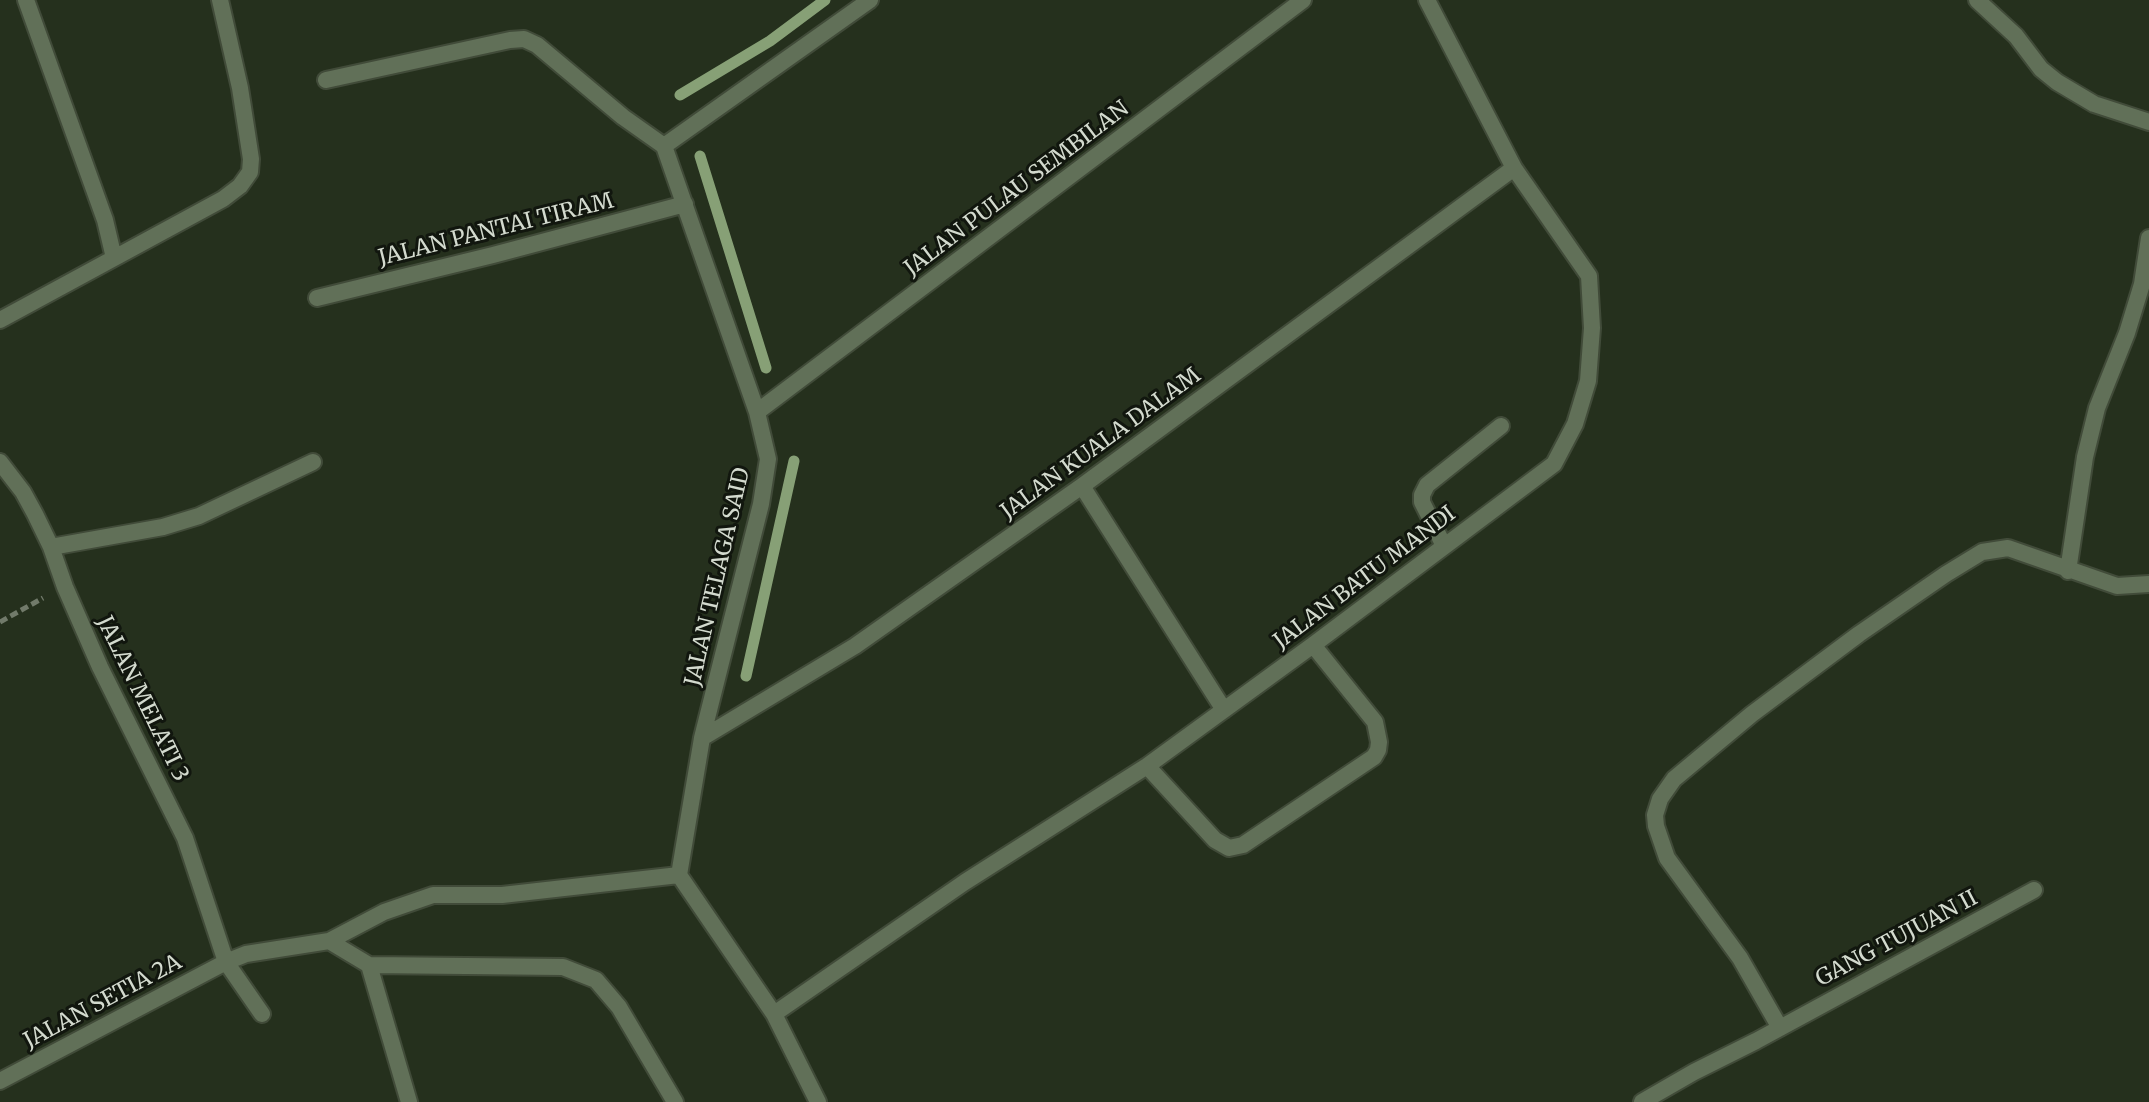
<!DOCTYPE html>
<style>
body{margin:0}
canvas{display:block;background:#25301d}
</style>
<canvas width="2149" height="1102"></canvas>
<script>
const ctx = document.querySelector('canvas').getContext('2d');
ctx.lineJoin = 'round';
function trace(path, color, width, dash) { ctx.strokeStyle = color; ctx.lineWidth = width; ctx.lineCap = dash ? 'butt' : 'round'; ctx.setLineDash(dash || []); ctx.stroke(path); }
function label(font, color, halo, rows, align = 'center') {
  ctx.font = font + ' Merriweather,serif'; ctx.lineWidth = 6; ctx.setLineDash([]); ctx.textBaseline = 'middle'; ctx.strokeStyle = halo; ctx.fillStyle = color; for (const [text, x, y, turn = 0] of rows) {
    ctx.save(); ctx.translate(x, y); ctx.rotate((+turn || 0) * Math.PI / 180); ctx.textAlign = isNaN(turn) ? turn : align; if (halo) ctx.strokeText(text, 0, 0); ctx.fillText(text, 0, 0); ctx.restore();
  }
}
trace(new Path2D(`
 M 680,95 L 770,41 L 825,0
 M 700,156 L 766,368
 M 746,676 L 794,461`), '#87a076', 11);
const lane = new Path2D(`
 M 1444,546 L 1422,502 L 1422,495 L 1427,485 L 1501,426`);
const street = new Path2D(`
 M 26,0 L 105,220 L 114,258
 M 1977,0 L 2016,36 L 2041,69 L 2057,82 L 2094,104 L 2149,122
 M 326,80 L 510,40 L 524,39 L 537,45 L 623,117 L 664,146
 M 664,146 L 757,412 L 768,459 L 761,504 L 702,738 L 679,875
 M 664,146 L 870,0
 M 317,298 L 493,255 L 685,204
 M 0,320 L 223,199 L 240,186 L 250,172 L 251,159 L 240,88 L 220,0
 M 757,412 L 1303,0
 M 0,462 L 23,492 L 35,514 L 51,547 L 65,587 L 100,667 L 185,838 L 226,962 L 262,1014
 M 1082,486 L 1224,710
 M 51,547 L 163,527 L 199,516 L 313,462
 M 2068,571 L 2085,457 L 2097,408 L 2127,333 L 2142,284 L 2149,238
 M 702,738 L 855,646 L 1082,486 L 1514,168
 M 1147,766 L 1215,840 L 1229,848 L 1243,845 L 1374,757 L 1378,750 L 1379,742 L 1375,722 L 1313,645
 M 679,875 L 774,1014 L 818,1102
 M 329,941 L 369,965 L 563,967 L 596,980 L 619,1007 L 675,1102
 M 369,965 L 409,1102
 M 774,1014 L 965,882 L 1147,766 L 1313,645 L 1554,464 L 1575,424 L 1588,381 L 1592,328 L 1589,276 L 1514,168 L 1427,0
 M 1780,1028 L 1740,958 L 1667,858 L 1656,826 L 1655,815 L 1660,799 L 1674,779 L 1752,714 L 1859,634 L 1946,574 L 1982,552 L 2008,548 L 2117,586 L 2149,584
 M 0,1081 L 226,962 L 246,954 L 329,941 L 384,912 L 433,895 L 502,895 L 679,875
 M 1642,1102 L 1694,1072 L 1756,1041 L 2034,890`);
trace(lane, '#414b39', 20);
trace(street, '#414b39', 20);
trace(new Path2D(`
 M 0,622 L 43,598`), '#717a6a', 5, [8, 4]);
trace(lane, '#617058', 16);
trace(street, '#617058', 16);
label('22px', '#d3dace', '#11160e', [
 ["JALAN PULAU SEMBILAN",1017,189,-37],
 ["JALAN PANTAI TIRAM",496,230,-14],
 ["JALAN KUALA DALAM",1101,444,-36],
 ["JALAN TELAGA SAID",718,577,-77],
 ["JALAN BATU MANDI",1365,578,-37],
 ["JALAN MELATI 3",142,699,64],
 ["GANG TUJUAN II",1897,939,-28],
 ["JALAN SETIA 2A",103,1002,-28]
]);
</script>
